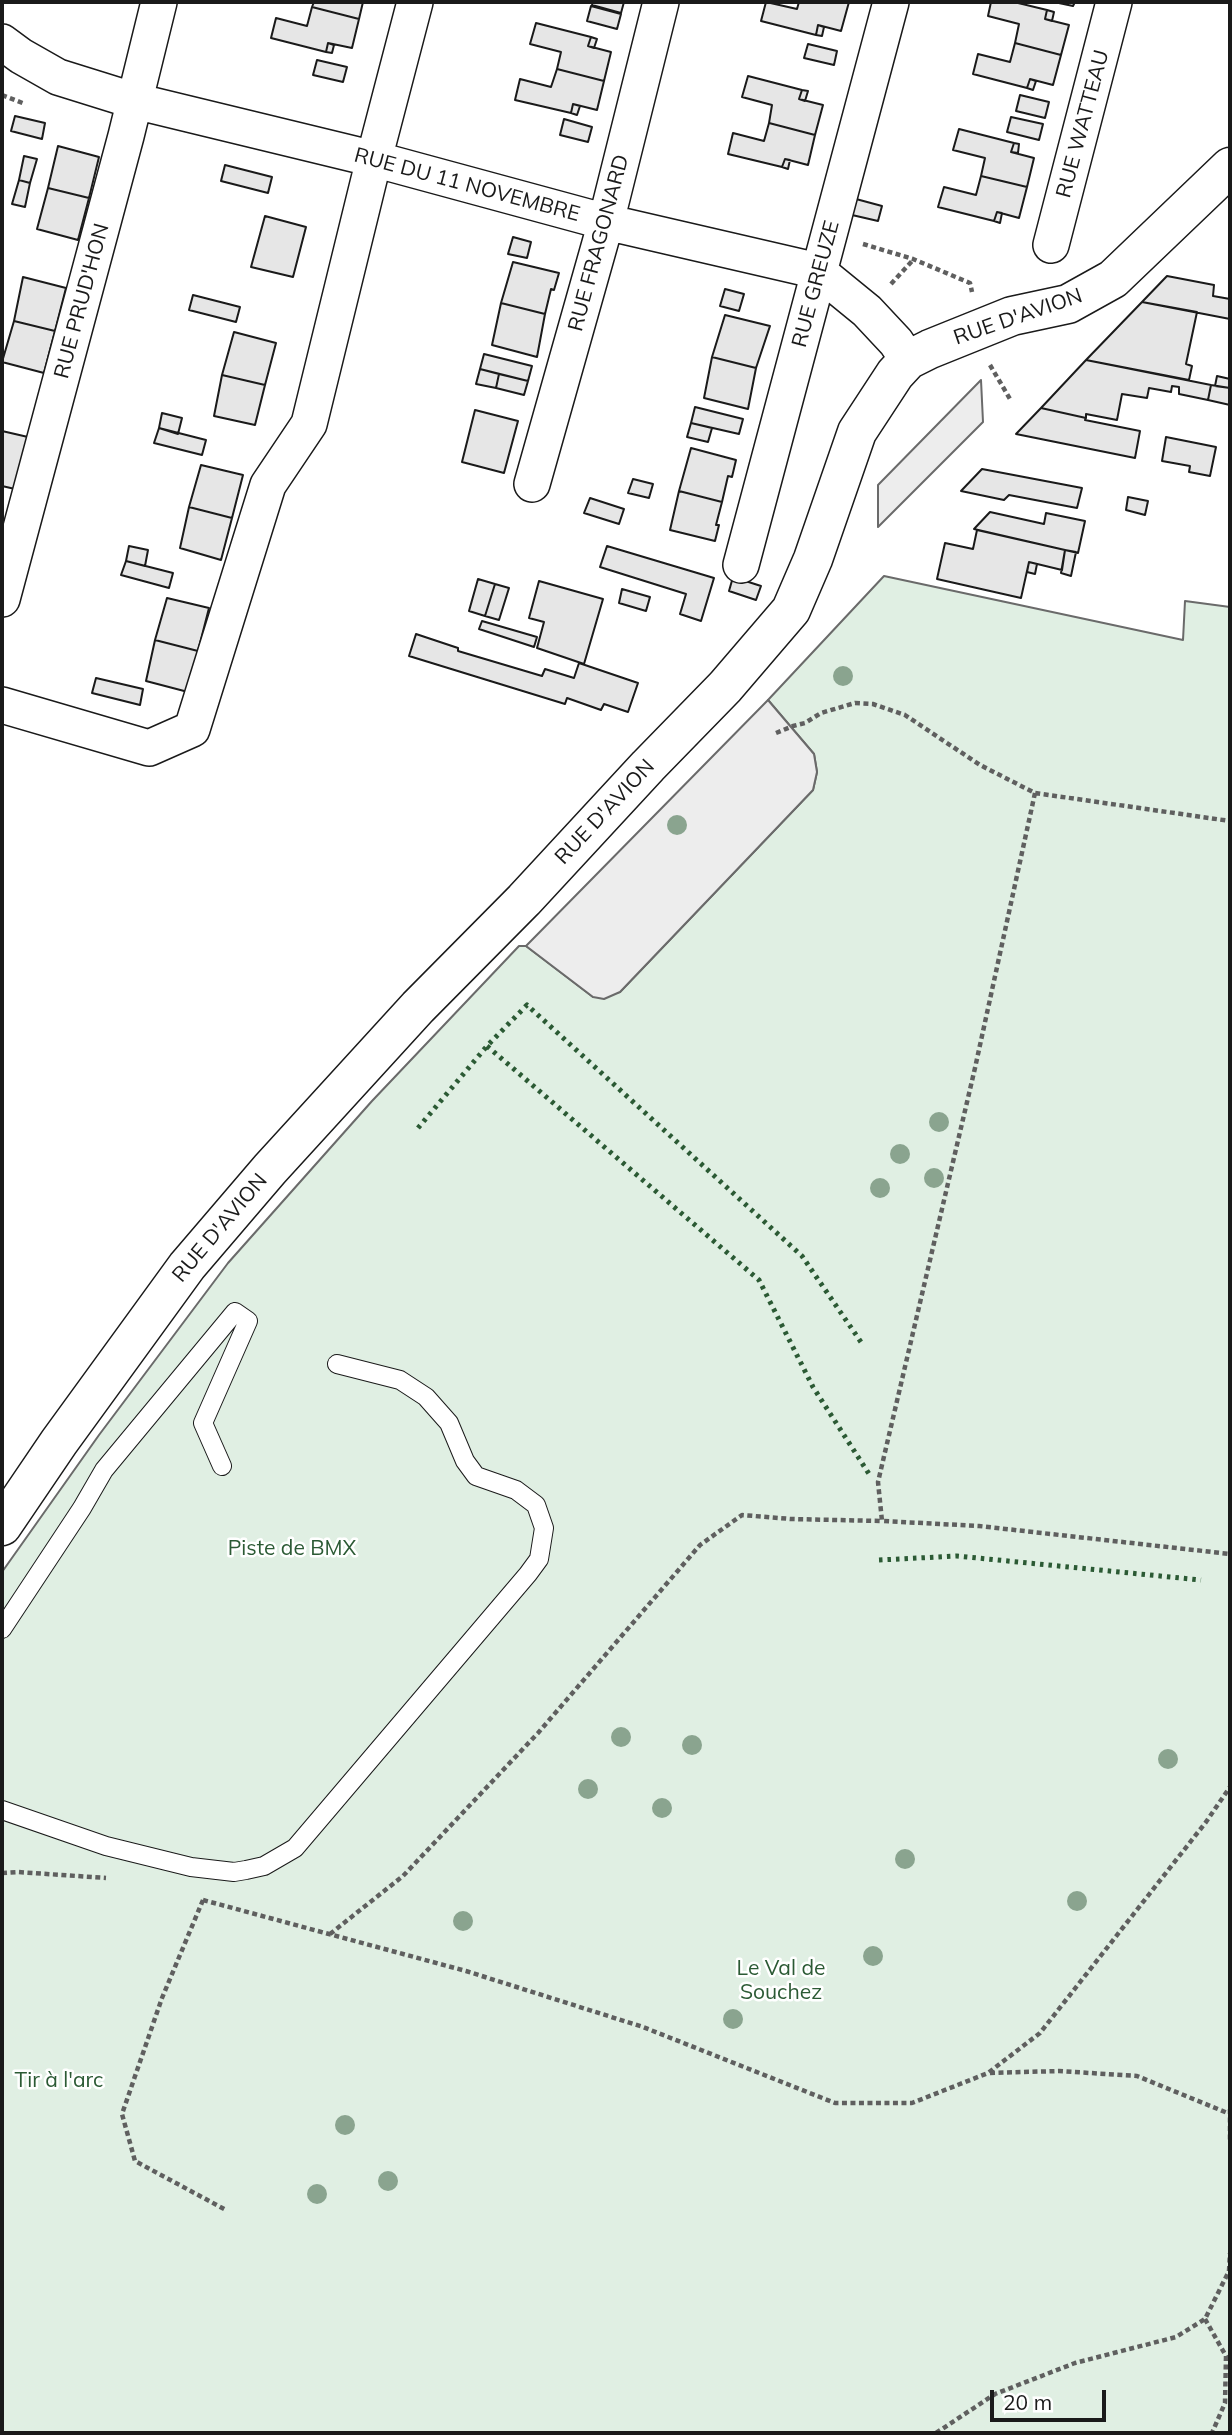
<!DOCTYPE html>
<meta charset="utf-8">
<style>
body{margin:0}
#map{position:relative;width:1232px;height:2435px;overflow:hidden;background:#fff;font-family:Mulish,sans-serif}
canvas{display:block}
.frame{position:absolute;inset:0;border:4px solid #1a1a1a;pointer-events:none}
.scale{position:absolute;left:990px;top:2390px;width:116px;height:32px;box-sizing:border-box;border:4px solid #1a1a1a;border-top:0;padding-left:9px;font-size:21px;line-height:24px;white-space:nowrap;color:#1a1a1a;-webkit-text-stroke:5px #fff;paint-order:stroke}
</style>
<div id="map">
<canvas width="1232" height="2435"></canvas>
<div class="frame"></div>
<div class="scale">20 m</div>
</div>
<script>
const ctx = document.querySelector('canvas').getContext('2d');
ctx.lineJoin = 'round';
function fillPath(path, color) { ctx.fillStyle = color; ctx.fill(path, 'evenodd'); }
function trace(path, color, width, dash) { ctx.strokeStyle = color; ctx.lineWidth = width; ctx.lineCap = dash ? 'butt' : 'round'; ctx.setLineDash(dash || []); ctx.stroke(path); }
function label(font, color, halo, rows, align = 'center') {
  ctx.font = font + ' Mulish,sans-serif'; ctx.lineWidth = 5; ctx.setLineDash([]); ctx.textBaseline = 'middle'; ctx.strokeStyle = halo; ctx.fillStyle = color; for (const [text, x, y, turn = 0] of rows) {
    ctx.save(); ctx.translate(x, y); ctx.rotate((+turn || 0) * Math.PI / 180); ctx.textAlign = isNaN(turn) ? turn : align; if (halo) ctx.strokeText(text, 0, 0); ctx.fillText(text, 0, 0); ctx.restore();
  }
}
const green = new Path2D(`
 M 884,576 L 1183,640 L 1185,601 L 1230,607 L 1230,2433 L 2,2433 L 2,1572 L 99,1435 L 228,1263 L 372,1101 L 519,946 L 526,946 L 593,997 L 620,992 L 813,790 L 817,772 L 814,754 L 768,700 Z`);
fillPath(green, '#e0efe3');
trace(green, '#6a6a6a', 2);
const parking = new Path2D(`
 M 981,380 L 983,422 L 878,527 L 878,485 Z
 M 768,700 L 814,754 L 817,772 L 813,790 L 620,992 L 604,999 L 593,997 L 526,946 Z`);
fillPath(parking, '#ededed');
trace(parking, '#6a6a6a', 2);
const building = new Path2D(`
 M 314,2 L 363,2 L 359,19 L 312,7 Z
 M 593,2 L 624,2 L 621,13 L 592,5 Z
 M 766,2 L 797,9 L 799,2 L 849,2 L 841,31 L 818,25 L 816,35 L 761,21 Z
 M 991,2 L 1014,2 L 1047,10 L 1045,19 L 1069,25 L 1061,55 L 1015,43 L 1019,24 L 988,16 Z
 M 1054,2 L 1075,2 L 1073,6 Z
 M 591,6 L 621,14 L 617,29 L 587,21 Z
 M 312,7 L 359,19 L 352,48 L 328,43 L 326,52 L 271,38 L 276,18 L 307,26 Z
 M 1047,10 L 1054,12 L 1052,21 L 1045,19 Z
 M 536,23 L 591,37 L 588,46 L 611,52 L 604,81 L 557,69 L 561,52 L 530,44 Z
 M 818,25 L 824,27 L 822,36 L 816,35 Z
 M 591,37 L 597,39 L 594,48 L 588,46 Z
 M 328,43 L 334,45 L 332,53 L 326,52 Z
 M 1015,43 L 1061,55 L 1053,85 L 1030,79 L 1027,88 L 973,74 L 978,54 L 1010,62 Z
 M 808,44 L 837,51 L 834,65 L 804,58 Z
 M 317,60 L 347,67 L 343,82 L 313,75 Z
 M 557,69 L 604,81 L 597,110 L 573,104 L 571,113 L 515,100 L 520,79 L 551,87 Z
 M 748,76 L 802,90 L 799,99 L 823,105 L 815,135 L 769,123 L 772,105 L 742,97 Z
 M 1030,79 L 1036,81 L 1033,90 L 1027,88 Z
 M 802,90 L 808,91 L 805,101 L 799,99 Z
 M 1020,95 L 1049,102 L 1045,118 L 1016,111 Z
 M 573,104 L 580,106 L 577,115 L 571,113 Z
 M 15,116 L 45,123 L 42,139 L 11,131 Z
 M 1011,117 L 1043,124 L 1039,140 L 1007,132 Z
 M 564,119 L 592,127 L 588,142 L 560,135 Z
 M 769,123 L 815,135 L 808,165 L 785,159 L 782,167 L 728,154 L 733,133 L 764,141 Z
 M 959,129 L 1014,143 L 1011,152 L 1034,158 L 1027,187 L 981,176 L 985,158 L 953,150 Z
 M 1014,143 L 1019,144 L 1018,153 L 1011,152 Z
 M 58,146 L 99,157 L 89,198 L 48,188 Z
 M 24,156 L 37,159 L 30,183 L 19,180 Z
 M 785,159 L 790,160 L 788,169 L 782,167 Z
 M 225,165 L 272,177 L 268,193 L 221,181 Z
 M 981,176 L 1027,187 L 1019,218 L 997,212 L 994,221 L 938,207 L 944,187 L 976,195 Z
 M 19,180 L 30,183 L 25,207 L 12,204 Z
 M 48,188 L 89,198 L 78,240 L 37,229 Z
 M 856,199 L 882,206 L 878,221 L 852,215 Z
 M 997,212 L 1002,213 L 1000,223 L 994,221 Z
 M 265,216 L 306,227 L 293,277 L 251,267 Z
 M 513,237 L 531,242 L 527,258 L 508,254 Z
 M 513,262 L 559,273 L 554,290 L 551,289 L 545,314 L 501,303 Z
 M 1167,276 L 1214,285 L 1213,296 L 1230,299 L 1230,319 L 1142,302 Z
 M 23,277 L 66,288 L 55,331 L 14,321 Z
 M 725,289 L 744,294 L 739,311 L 720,306 Z
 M 193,295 L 240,307 L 236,322 L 189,310 Z
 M 1142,302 L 1197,312 L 1186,364 L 1192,366 L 1189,380 L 1086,360 Z
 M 501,303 L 545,314 L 537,357 L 492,345 Z
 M 725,315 L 770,326 L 756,368 L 712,357 Z
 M 14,321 L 55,331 L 44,373 L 2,362 Z
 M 234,332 L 276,343 L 265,385 L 222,375 Z
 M 484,354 L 532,366 L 528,381 L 480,369 Z
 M 712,357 L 756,368 L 748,409 L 704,398 Z
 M 1086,360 L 1211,385 L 1208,400 L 1179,394 L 1179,387 L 1172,386 L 1171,392 L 1149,388 L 1147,398 L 1122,394 L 1117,420 L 1086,414 L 1086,418 L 1041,408 Z
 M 480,369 L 499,374 L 496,388 L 476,384 Z
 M 499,374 L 528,381 L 524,395 L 496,388 Z
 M 222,375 L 265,385 L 255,425 L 214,416 Z
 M 1217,376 L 1230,379 L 1230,388 L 1215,386 Z
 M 1211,385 L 1230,388 L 1230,405 L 1208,400 Z
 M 695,407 L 743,419 L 739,434 L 691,423 Z
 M 1041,408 L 1086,418 L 1085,420 L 1140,431 L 1135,458 L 1016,434 Z
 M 475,410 L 518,421 L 504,473 L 462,462 Z
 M 162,413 L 182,418 L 178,434 L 159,428 Z
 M 691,423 L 712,428 L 708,442 L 687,437 Z
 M 159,428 L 206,440 L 202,455 L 154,443 Z
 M 2,431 L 28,437 L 15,489 L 2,486 Z
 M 1166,437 L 1216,447 L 1210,476 L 1189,472 L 1190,466 L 1162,461 Z
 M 691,448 L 736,460 L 732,477 L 728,476 L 722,502 L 679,491 Z
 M 201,465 L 243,475 L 232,518 L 189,507 Z
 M 982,469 L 1082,488 L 1077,508 L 1009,495 L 1004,500 L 961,491 Z
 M 633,479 L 653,484 L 649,498 L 628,493 Z
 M 679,491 L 722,502 L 716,525 L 719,525 L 715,541 L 670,530 Z
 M 1128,497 L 1148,501 L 1145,515 L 1126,510 Z
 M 590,498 L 624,509 L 619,524 L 584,513 Z
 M 189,507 L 232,518 L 221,560 L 180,548 Z
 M 990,512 L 1044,524 L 1046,513 L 1085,521 L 1078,553 L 974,529 Z
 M 977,530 L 1065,550 L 1062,570 L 1029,562 L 1021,598 L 937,579 L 945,543 L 973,549 Z
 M 129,546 L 148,550 L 145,566 L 126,561 Z
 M 607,546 L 714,578 L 701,621 L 680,614 L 686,594 L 600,567 Z
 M 1065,550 L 1076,552 L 1071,576 L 1061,573 Z
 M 126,561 L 173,573 L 169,588 L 121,575 Z
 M 1029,562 L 1037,564 L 1035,574 L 1027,572 Z
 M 733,577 L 761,586 L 756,600 L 729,591 Z
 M 478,579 L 495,584 L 485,616 L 469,611 Z
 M 539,581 L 603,599 L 584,664 L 537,648 L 544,622 L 529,618 Z
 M 495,584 L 509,588 L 499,620 L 485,616 Z
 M 622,589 L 650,597 L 646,611 L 619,603 Z
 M 167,598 L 209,608 L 198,651 L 155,640 Z
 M 482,621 L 537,637 L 534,647 L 479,629 Z
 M 416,634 L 458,648 L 458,651 L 542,676 L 545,669 L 574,678 L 579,663 L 638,683 L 628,712 L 604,704 L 601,710 L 567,698 L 565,704 L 409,656 Z
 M 155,640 L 198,651 L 188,692 L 146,681 Z
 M 96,678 L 143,689 L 140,705 L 92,693 Z`);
fillPath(building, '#e6e6e6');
trace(building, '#1a1a1a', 2);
const service = new Path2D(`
 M 2,1629 L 82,1508 L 104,1470 L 235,1312 L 248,1321 L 203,1423 L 222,1466
 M 2,1810 L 106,1846 L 191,1867 L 234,1872 L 246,1870 L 264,1866 L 295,1848 L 528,1574 L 539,1559 L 544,1528 L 536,1505 L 516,1490 L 476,1476 L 465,1461 L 449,1423 L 426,1397 L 400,1380 L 337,1364`);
const minor = new Path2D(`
 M 2,42 L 21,56 L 58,77 L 135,101 L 374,159 L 606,222 L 818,271 L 867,311 L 896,342 L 908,360
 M 1051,245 L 1114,2
 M 532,484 L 606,222 L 661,2
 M 741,565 L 891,2
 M 2,599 L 126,136 L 159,2
 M 2,705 L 149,748 L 192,729 L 268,485 L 309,424 L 374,159 L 415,2`);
const tertiary = new Path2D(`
 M 2,1526 L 59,1442 L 187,1266 L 270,1169 L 418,1007 L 524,900 L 648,766 L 725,687 L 791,610 L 813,559 L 857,432 L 895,374 L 908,360 L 930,349 L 1012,316 L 1068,304 L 1113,279 L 1230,167`);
trace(service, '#1a1a1a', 20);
trace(minor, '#1a1a1a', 38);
trace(tertiary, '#1a1a1a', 41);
trace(new Path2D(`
 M 2,95 L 25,104
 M 863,244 L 913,259 L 970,283 L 972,292
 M 891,284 L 913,260
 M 990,365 L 1010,399
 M 776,733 L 793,726 L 805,723 L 821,713 L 855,703 L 873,704 L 905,715 L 980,765 L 1035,793 L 1230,821
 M 1035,793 L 975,1068 L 878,1482 L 882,1521 L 979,1526 L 1230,1554
 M 2,1873 L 18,1872 L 106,1878
 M 203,1900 L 466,1971 L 643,2027 L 835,2103 L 912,2103 L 988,2073 L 1040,2033 L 1206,1822 L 1230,1787
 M 203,1900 L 162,1998 L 122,2114 L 135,2161 L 226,2210
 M 330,1934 L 403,1876 L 538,1733 L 700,1545 L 742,1515 L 791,1519 L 882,1521
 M 990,2073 L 1059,2071 L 1137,2076 L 1230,2114
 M 1230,2109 L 1230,2143
 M 1205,2319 L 1226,2356 L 1225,2403 L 1212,2433
 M 936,2433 L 995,2394 L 1075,2363 L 1176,2337 L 1205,2319 L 1229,2271 L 1230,2253`), '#5f5f5f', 4.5, [5, 3.5]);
trace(service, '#fff', 18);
trace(minor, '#fff', 35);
trace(tertiary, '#fff', 38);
trace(new Path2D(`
 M 487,1046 L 759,1280 L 813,1387 L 871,1477
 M 418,1128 L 487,1046 L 527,1005 L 802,1256 L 863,1345
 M 879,1560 L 957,1556 L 1201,1580`), '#2b5a34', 5, [3.5, 5]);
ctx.fillStyle = '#8aa48f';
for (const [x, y] of [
 [843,676],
 [677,825],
 [939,1122],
 [900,1154],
 [934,1178],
 [880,1188],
 [621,1737],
 [692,1745],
 [1168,1759],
 [588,1789],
 [662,1808],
 [905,1859],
 [1077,1901],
 [463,1921],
 [873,1956],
 [733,2019],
 [345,2125],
 [388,2181],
 [317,2194]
]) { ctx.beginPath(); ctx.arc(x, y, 10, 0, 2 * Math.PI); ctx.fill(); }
label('21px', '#1a1a1a', '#fff', [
 ["RUE WATTEAU",1083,124,-75],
 ["RUE DU 11 NOVEMBRE",467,185,15],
 ["RUE FRAGONARD",599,243,-75],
 ["RUE GREUZE",816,284,-75],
 ["RUE PRUD'HON",82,301,-75],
 ["RUE D'AVION",1018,317,-19],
 ["RUE D'AVION",605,812,-47],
 ["RUE D'AVION",220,1228,-50]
]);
label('21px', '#2b5a34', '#fff', [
 ["Piste de BMX",292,1549],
 ["Le Val de",781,1969],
 ["Souchez",781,1993],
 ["Tir à l'arc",59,2081]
]);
</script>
